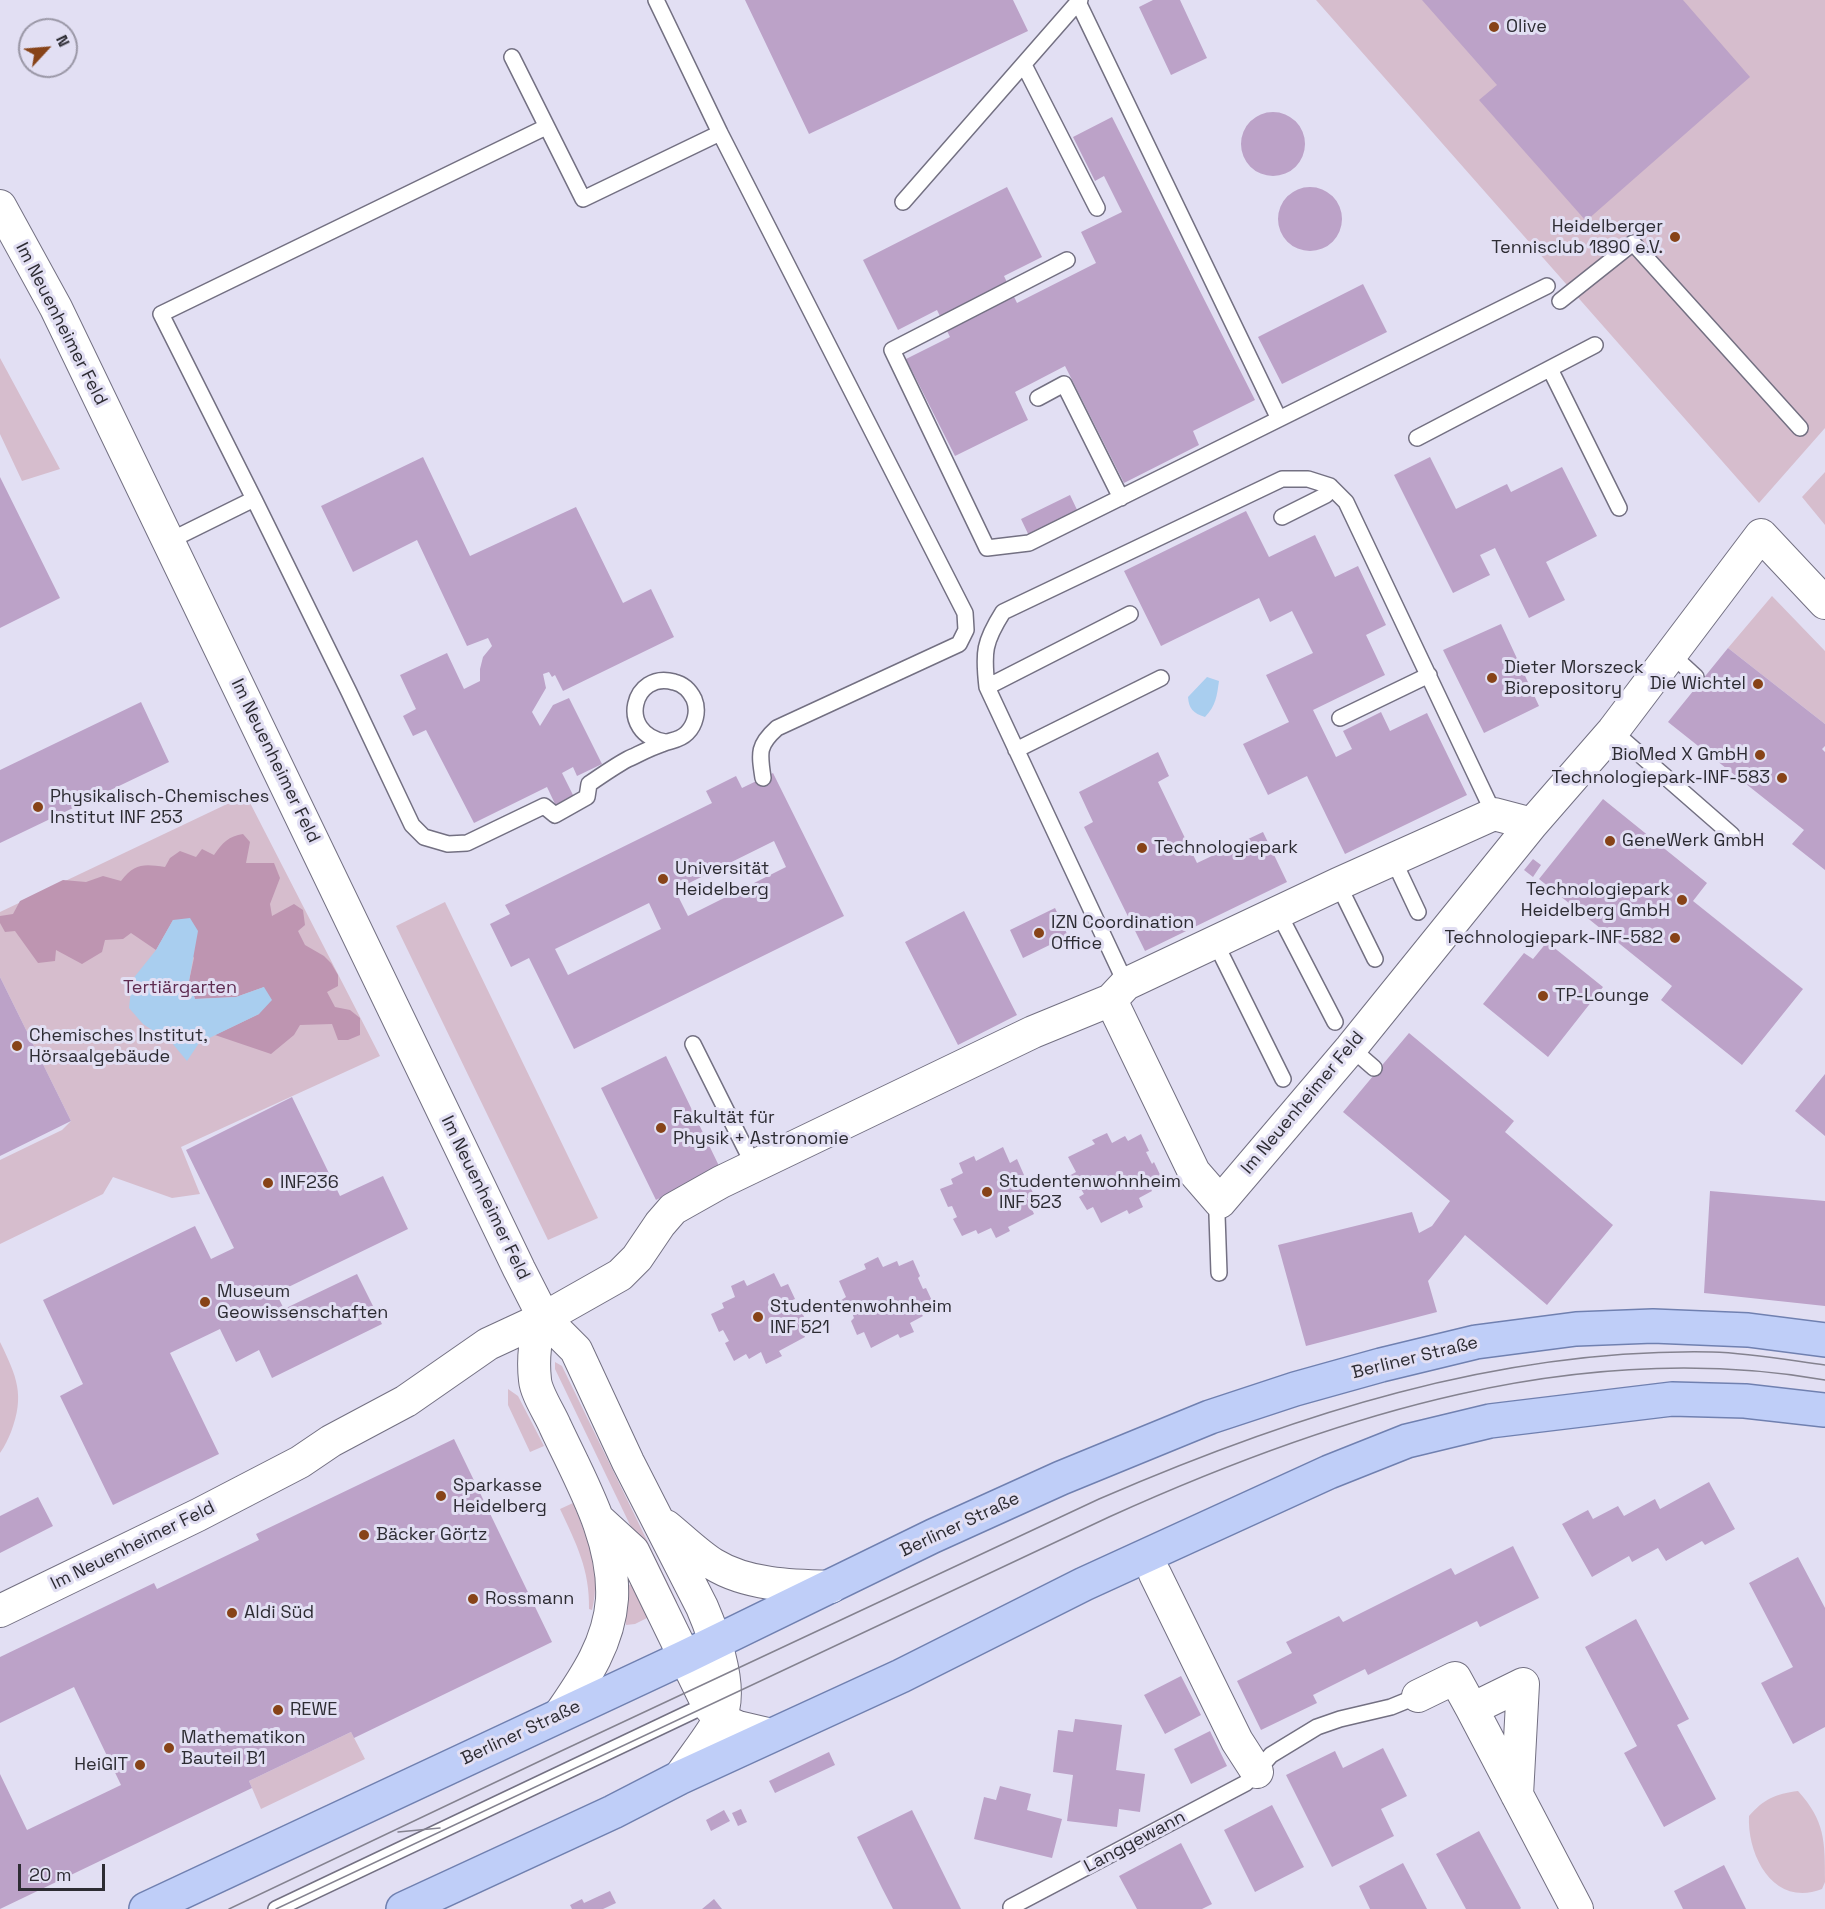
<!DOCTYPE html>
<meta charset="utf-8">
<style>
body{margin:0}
#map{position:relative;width:1825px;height:1909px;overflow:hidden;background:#e2dff3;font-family:"Space Grotesk",sans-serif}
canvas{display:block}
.north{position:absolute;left:18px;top:18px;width:60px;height:60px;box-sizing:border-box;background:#e2dff3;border:2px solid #9a97a6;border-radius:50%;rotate:64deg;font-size:16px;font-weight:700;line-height:24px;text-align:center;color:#2d2c33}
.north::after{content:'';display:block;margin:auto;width:21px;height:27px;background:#874318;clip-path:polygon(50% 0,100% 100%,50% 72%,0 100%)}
.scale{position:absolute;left:18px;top:1864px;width:87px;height:27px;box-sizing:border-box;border:3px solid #2d2c33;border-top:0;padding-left:8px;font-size:18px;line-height:21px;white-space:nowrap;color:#2d2c33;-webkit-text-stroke:4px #e2dff3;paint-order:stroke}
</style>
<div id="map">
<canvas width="1825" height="1909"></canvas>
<div class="north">N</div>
<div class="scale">20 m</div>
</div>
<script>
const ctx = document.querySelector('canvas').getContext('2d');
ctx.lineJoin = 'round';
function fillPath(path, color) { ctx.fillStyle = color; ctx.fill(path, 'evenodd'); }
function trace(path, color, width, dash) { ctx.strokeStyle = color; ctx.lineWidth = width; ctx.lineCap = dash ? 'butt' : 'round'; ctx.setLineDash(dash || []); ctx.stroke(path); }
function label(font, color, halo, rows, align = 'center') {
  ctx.font = font + ' "Space Grotesk",sans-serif'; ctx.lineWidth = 6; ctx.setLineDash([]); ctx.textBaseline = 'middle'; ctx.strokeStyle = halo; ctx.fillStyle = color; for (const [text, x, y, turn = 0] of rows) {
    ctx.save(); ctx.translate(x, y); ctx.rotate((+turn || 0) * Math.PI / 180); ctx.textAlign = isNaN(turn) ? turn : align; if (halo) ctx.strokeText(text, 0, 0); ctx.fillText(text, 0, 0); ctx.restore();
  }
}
fillPath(new Path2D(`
 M 1316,0 L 1825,0 L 1825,428 L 1759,503 Z
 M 0,358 L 60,469 L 22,481 L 0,434 Z
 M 1825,472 L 1825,525 L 1802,497 Z
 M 1772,596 L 1825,651 L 1825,724 L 1728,648 Z
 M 246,795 L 380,1056 L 181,1147 L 200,1194 L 172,1198 L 113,1177 L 103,1194 L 0,1244 L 0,1160 L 62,1130 L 71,1121 L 0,977 L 0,912 Z
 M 445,902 L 598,1218 L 548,1240 L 396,926 Z
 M 0,1342 C 17,1377 25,1395 11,1432 C 8,1439 5,1446 0,1453 Z
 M 555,1362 L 562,1366 L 677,1602 L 669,1606 L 555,1369 Z
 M 508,1389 L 518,1396 L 544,1446 L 530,1452 L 508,1405 Z
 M 573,1503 C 587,1538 602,1571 592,1610 L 589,1609 C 590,1570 576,1543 560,1509 Z
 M 635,1584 L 651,1616 L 635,1624 L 626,1625 C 623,1613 628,1598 628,1585 Z
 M 351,1732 L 365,1759 L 261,1809 L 249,1781 Z
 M 1798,1791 C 1825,1821 1825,1840 1825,1882 L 1822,1889 C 1775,1908 1747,1857 1749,1816 C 1764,1799 1775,1794 1798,1791 Z`), '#d6bdcd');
fillPath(new Path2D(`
 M 243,834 L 250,842 L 246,863 L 274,863 L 280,878 L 270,904 L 272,916 L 294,904 L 303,910 L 305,925 L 298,931 L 305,945 L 324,956 L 331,963 L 338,975 L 338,986 L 327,992 L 335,1007 L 350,1010 L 360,1018 L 360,1035 L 348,1040 L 338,1040 L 332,1024 L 300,1025 L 294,1035 L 271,1054 L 215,1035 L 259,1014 L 264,987 L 236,997 L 195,999 L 189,981 L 194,958 L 173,920 L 156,950 L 131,933 L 123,939 L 105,940 L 102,952 L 82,964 L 56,950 L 55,961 L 38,963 L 15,931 L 5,932 L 0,923 L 0,916 L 13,914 L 20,901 L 63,880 L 86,882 L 103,876 L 121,881 C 135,863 144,864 165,867 L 170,858 L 180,851 L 196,857 L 202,849 L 214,855 C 222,843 229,836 243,834 Z`), '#be95b1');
fillPath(new Path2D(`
 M 1207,677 L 1219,681 C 1217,695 1216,706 1205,717 C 1193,713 1189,709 1188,697 Z
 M 190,918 L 198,931 L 189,981 L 195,999 L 236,997 L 264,987 L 272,1000 L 259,1014 L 199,1043 L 187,1061 L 172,1043 L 143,1024 L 129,1008 L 132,980 L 156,950 L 173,920 Z`), '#a9ceef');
fillPath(new Path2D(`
 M 745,0 L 1013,0 L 1028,31 L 809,134 Z
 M 1153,0 L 1180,0 L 1207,58 L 1171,75 L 1139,7 Z
 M 1422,0 L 1683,0 L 1750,77 L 1586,221 L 1479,100 L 1497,85 Z
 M1241 144a32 32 0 1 1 64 0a32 32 0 1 1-64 0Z
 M 1112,117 L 1255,400 L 1193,431 L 1199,445 L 1124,483 L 1065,366 L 1015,392 L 1028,420 L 955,456 L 906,359 L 950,337 L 937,310 L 898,330 L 863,260 L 1007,187 L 1042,257 L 1004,276 L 1017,303 L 1096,263 L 1081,232 L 1122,212 L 1104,176 L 1095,181 L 1073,137 Z
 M1278 219a32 32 0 1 1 64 0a32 32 0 1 1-64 0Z
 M 1363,284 L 1387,332 L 1282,384 L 1258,337 Z
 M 423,457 L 470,556 L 576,507 L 623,603 L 651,589 L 674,637 L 563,691 L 555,675 L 552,677 L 549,672 L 543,674 L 546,688 L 532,712 L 540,726 L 553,705 L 569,698 L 602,764 L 577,776 L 573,767 L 562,773 L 574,797 L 556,806 L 547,787 L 474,823 L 426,730 L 413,736 L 403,716 L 416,709 L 400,675 L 447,653 L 464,689 L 480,681 L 480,669 L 483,657 L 492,646 L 488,638 L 467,646 L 417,540 L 353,572 L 321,506 Z
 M 1430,457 L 1456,509 L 1507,484 L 1511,492 L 1562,467 L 1597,536 L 1546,562 L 1565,600 L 1529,618 L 1495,548 L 1480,555 L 1490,575 L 1453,593 L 1394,475 Z
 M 0,477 L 60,598 L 0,628 Z
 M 1070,495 L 1080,516 L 1031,540 L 1021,519 Z
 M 1246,511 L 1269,557 L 1315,535 L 1335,577 L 1358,566 L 1386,625 L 1366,635 L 1385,675 L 1313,710 L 1336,757 L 1352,749 L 1343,731 L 1381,712 L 1390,731 L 1427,713 L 1467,795 L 1345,854 L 1307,776 L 1268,795 L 1243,744 L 1289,722 L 1266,675 L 1313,653 L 1292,611 L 1270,622 L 1259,598 L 1161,646 L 1124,571 Z
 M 1501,624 L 1539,706 L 1484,733 L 1443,650 Z
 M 1728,648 L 1825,724 L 1825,746 L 1822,749 L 1825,752 L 1825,870 L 1792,844 L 1804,830 L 1668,722 Z
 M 141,702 L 169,762 L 0,843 L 0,770 Z
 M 1158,752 L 1169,776 L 1158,782 L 1197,863 L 1263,832 L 1287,882 L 1145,951 L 1084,827 L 1093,822 L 1079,792 Z
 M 773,773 L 844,916 L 574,1049 L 529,958 L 511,967 L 490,924 L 510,914 L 505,905 L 712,803 L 706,791 L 736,776 L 742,788 ZM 774,841 L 786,867 L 688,916 L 675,890 ZM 649,903 L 661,929 L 568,975 L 555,949 Z
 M 1603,799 L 1707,883 L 1693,901 L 1803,989 L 1742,1065 L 1661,1000 L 1672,986 L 1539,879 Z
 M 1533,859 L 1541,865 L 1533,877 L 1524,870 Z
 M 1055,908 L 1068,936 L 1023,958 L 1010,930 Z
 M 964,911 L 1017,1015 L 958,1045 L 905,942 Z
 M 1547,942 L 1603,987 L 1548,1057 L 1483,1004 L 1524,953 L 1533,959 Z
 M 0,977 L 71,1121 L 0,1156 Z
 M 1409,1033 L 1514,1121 L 1505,1132 L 1613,1225 L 1547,1305 L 1465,1235 L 1428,1281 L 1437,1312 L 1306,1346 L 1278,1245 L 1412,1212 L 1419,1233 L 1432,1226 L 1450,1201 L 1343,1112 Z
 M 666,1056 L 720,1168 L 656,1200 L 601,1088 Z
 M 1825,1074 L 1825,1136 L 1795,1111 Z
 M 292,1097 L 340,1196 L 383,1176 L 408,1229 L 276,1293 L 284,1309 L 357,1274 L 382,1324 L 272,1378 L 259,1350 L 236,1362 L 220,1329 L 170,1353 L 219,1454 L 113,1505 L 60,1396 L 83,1384 L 43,1300 L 195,1226 L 211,1259 L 234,1248 L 186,1150 Z
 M 1107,1133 L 1112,1143 L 1125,1136 L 1128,1141 L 1141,1134 L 1149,1151 L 1146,1152 L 1152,1164 L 1154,1162 L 1163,1181 L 1150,1187 L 1152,1191 L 1139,1198 L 1143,1207 L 1129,1214 L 1127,1210 L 1101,1223 L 1093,1207 L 1087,1210 L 1079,1197 L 1084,1194 L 1081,1189 L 1077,1190 L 1069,1176 L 1076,1172 L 1068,1157 L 1095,1144 L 1092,1140 Z
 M 1003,1147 L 1010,1163 L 1017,1159 L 1024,1175 L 1020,1177 L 1023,1181 L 1027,1180 L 1034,1195 L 1027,1198 L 1034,1214 L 1008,1227 L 1010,1231 L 996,1238 L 991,1228 L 978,1234 L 976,1230 L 962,1236 L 953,1219 L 957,1217 L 952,1206 L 948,1207 L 940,1189 L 953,1184 L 951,1179 L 963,1173 L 959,1163 L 974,1156 L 976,1161 Z
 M 1710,1191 L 1825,1201 L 1825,1306 L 1704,1293 Z
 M 878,1257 L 883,1267 L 897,1261 L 899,1266 L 913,1260 L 920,1276 L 918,1278 L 923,1289 L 926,1288 L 934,1305 L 920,1312 L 923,1316 L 910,1323 L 914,1332 L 900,1338 L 898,1334 L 871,1348 L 864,1332 L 857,1335 L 851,1321 L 854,1318 L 852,1313 L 847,1315 L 840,1301 L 846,1297 L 839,1281 L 866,1269 L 864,1264 Z
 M 774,1273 L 781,1287 L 788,1284 L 795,1299 L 790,1301 L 793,1307 L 798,1304 L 805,1319 L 798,1323 L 805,1337 L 779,1351 L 782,1356 L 766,1364 L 761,1352 L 749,1359 L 746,1354 L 734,1361 L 725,1343 L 729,1341 L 723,1330 L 719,1332 L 711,1314 L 724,1308 L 722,1303 L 735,1297 L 731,1286 L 744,1280 L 747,1286 Z
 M 454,1439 L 552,1642 L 354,1738 L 351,1732 L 249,1781 L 252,1788 L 0,1909 L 0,1774 L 27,1830 L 121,1785 L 74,1687 L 0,1723 L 0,1657 L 154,1583 L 157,1589 L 259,1540 L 256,1534 Z
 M 1709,1482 L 1735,1529 L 1705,1545 L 1702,1541 L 1666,1561 L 1658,1548 L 1632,1562 L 1629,1556 L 1592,1577 L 1562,1524 L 1588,1510 L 1593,1519 L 1618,1506 L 1624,1516 L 1655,1499 L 1660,1509 Z
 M 38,1497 L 53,1526 L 0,1553 L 0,1516 Z
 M 1513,1546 L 1539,1598 L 1480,1627 L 1477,1621 L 1368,1675 L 1365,1669 L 1313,1695 L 1317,1703 L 1261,1730 L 1237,1681 L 1292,1653 L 1286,1642 L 1339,1616 L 1343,1622 L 1451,1568 L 1455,1575 Z
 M 1798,1557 L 1825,1608 L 1825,1727 L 1793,1744 L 1761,1683 L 1793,1667 L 1749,1583 Z
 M 1636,1619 L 1689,1719 L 1677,1725 L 1716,1799 L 1664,1827 L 1624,1753 L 1637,1746 L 1585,1647 Z
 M 1181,1676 L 1201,1715 L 1165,1734 L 1144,1695 Z
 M 1075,1719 L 1122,1725 L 1116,1770 L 1145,1774 L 1140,1812 L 1119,1809 L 1117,1827 L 1067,1821 L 1073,1775 L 1053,1772 L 1058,1730 L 1073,1732 Z
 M 1210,1731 L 1227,1766 L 1191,1784 L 1174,1749 Z
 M 1383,1748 L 1407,1796 L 1381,1809 L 1394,1836 L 1332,1867 L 1286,1775 L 1335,1751 L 1343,1768 Z
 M 829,1752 L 835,1765 L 775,1793 L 769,1781 Z
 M 1000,1786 L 1031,1794 L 1027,1810 L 1062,1819 L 1052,1858 L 974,1839 L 984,1797 L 996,1800 Z
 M 1272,1805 L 1304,1867 L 1255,1892 L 1224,1830 Z
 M 741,1809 L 747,1822 L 738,1826 L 732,1813 Z
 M 724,1810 L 730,1821 L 711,1831 L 706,1820 Z
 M 912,1810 L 948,1883 L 961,1909 L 893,1909 L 882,1888 L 857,1837 Z
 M 1479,1831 L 1521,1908 L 1520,1909 L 1466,1909 L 1436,1854 Z
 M 1181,1843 L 1212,1904 L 1202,1909 L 1137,1909 L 1119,1876 Z
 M 1403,1863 L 1427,1909 L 1370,1909 L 1359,1886 Z
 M 1724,1865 L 1746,1909 L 1683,1909 L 1674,1891 Z
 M 610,1891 L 616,1903 L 603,1909 L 572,1909 L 570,1905 L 582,1899 L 584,1903 Z
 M 714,1899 L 722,1909 L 702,1909 Z`), '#bca2c8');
const lane = new Path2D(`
 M 656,0 L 720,133 L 965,613 L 966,630 L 959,644 L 777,728 C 758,745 759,752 763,778
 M 1080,0 L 1078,2 L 1279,419 L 1547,286
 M 512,57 L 583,199 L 720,133
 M 1024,65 L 1097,208
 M 903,202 L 1078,2
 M 1067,260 L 892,350 L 987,548 L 1029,543 L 1279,419
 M 1560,301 L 1633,243 L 1800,428
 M 1550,369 L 1619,508
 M 1038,398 L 1064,384 L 1121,498
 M 1417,438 L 1595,345
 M 254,499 L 349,692 L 412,825 L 424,837 L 448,844 L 467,843 L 544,806 L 555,815 L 587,797 L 589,784 C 602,775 615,766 628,759 C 639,754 650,748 662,744 C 671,740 679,741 687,733 C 695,725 699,711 694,699 C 690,691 683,684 674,682 C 633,670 616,733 665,742
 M 1282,517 L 1326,495 L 1330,486
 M 169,541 L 254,499 L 161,314 L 546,127
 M 1671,654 L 1696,677
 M 987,687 L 1130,614
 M 1340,718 L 1429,675
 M 1613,731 L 1732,835
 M 1016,750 L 1161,678
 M 1393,859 L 1418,912
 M 1338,884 L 1375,959
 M 1278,912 L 1335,1022
 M 1215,942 L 1283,1079
 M 1126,984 L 987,687 C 983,652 984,642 1003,612 L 1282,479 L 1308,479 L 1330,486 L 1346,502 L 1494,814
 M 693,1044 L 754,1166
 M 1351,1048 L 1374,1068
 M 1219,1273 L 1217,1215 L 1220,1202
 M 276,1909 L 710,1703
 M 1012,1909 L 1011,1907 L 1246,1783 L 1271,1755 L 1317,1727 L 1340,1719 L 1391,1707 L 1418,1696`);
const street = new Path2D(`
 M 0,206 L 56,308 L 519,1269 L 544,1318 L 576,1350 L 628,1462 L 702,1607 C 714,1635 735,1692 719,1720 C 708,1740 692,1759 679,1778
 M 1111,1000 L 1194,1172 L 1220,1202 L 1351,1048 L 1532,824 L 1613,731 L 1761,535 L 1825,603
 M 544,1318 C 534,1333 533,1362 535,1380 C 536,1393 550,1414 555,1426 C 580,1480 615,1538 612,1599 C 609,1644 584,1679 560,1714
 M 598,1519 L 633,1551 L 708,1705 L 720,1719 L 738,1727 L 772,1735
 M 666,1526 C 681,1538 697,1554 713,1564 C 747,1585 792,1586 831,1587
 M 1155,1574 L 1237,1741 L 1257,1772
 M 0,1611 L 198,1515 L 300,1462 L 331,1441 L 406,1401 L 488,1344 L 544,1318 L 620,1275 L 637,1258 L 660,1224 L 673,1209 L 721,1182 L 1033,1032 L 1111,1000 L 1126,984 L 1338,884 L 1494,814 L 1532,824
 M 1418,1696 L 1455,1678 L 1472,1709
 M 1517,1795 L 1523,1684 L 1472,1709 L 1577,1909`);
const primary = new Path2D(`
 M 146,1909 L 685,1657 L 933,1536 L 1061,1478 L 1210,1417 L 1295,1389 L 1381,1365 L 1476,1342 L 1576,1329 L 1653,1326 L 1748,1330 L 1825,1340
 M 403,1909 L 613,1812 L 679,1778 L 901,1676 L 1084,1584 L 1329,1472 L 1407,1441 L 1490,1421 L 1672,1399 L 1745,1401 L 1825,1410`);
trace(lane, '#737082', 18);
trace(street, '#737082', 34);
trace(primary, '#7080b0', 36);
trace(lane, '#fff', 15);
trace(street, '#fff', 32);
trace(primary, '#bfcef8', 33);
trace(new Path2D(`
 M 398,1832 L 440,1828
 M 229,1909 L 559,1752 L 1099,1499 C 1293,1415 1499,1348 1712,1352 C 1750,1353 1788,1360 1825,1365
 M 276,1909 L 1109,1517 C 1332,1416 1578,1337 1825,1380`), '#84828f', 1.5);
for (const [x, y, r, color] of [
 [1494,27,6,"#874318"],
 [1675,237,6,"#874318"],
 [1492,678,6,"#874318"],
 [1758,684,6,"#874318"],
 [1760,755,6,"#874318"],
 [1782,778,6,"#874318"],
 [38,807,6,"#874318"],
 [1610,841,6,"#874318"],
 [1142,848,6,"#874318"],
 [663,879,6,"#874318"],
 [1682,900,6,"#874318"],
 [1039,933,6,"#874318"],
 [1675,938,6,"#874318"],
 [1543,996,6,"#874318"],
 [17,1046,6,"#874318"],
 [661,1128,6,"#874318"],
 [268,1183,6,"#874318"],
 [987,1192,6,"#874318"],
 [205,1302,6,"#874318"],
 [758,1317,6,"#874318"],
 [441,1496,6,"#874318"],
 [364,1535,6,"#874318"],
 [473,1599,6,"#874318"],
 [232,1613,6,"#874318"],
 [278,1710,6,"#874318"],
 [169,1748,6,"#874318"],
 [140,1765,6,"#874318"]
]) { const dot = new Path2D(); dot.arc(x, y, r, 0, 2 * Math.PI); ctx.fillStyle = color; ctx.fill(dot); trace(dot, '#e2dff3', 2); }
label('18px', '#2d2c33', '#e2dff3', [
 ["Olive",1506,27],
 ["Heidelberger",1663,227,"right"],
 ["Tennisclub 1890 e.V.",1663,248,"right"],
 ["Dieter Morszeck",1504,668],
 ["Biorepository",1504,689],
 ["Die Wichtel",1746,684,"right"],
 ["BioMed X GmbH",1748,755,"right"],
 ["Technologiepark-INF-583",1770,778,"right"],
 ["Physikalisch-Chemisches",50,797],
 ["Institut INF 253",50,818],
 ["GeneWerk GmbH",1622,841],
 ["Technologiepark",1154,848],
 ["Universität",675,869],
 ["Heidelberg",675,890],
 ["Technologiepark",1670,890,"right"],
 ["Heidelberg GmbH",1670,911,"right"],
 ["IZN Coordination",1051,923],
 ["Office",1051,944],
 ["Technologiepark-INF-582",1663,938,"right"],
 ["TP-Lounge",1555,996],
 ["Chemisches Institut,",29,1036],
 ["Hörsaalgebäude",29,1057],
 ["Fakultät für",673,1118],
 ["Physik + Astronomie",673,1139],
 ["Studentenwohnheim",999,1182],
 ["INF 523",999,1203],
 ["INF236",280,1183],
 ["Museum",217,1292],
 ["Geowissenschaften",217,1313],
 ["Studentenwohnheim",770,1307],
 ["INF 521",770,1328],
 ["Sparkasse",453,1486],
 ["Heidelberg",453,1507],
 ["Bäcker Görtz",376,1535],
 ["Rossmann",485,1599],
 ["Aldi Süd",244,1613],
 ["REWE",290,1710],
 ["Mathematikon",181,1738],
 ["Bauteil B1",181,1759],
 ["HeiGIT",128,1765,"right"]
], 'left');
label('18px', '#2d2c33', '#e2dff3', [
 ["Im Neuenheimer Feld",61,324,63],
 ["Im Neuenheimer Feld",275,761,64],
 ["Im Neuenheimer Feld",1303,1103,-50],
 ["Im Neuenheimer Feld",485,1198,64],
 ["Berliner Straße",1415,1358,-14],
 ["Berliner Straße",960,1525,-25],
 ["Im Neuenheimer Feld",133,1546,-26],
 ["Berliner Straße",521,1733,-25],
 ["Langgewann",1135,1842,-28]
]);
label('18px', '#5f2c51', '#e2dff3', [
 ["Tertiärgarten",180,988]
]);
</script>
